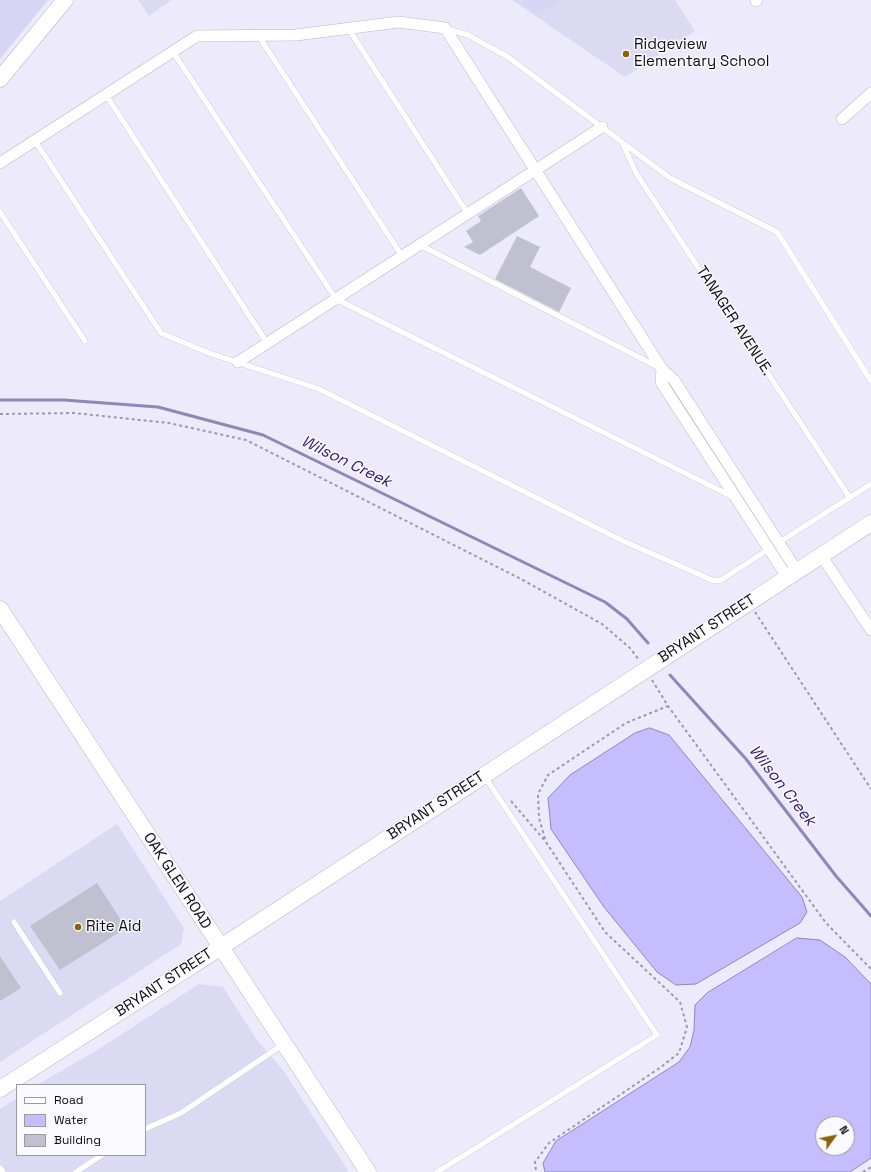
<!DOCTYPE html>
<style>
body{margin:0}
#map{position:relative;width:871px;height:1172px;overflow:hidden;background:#eceafb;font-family:"Space Grotesk",sans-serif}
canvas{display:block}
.legend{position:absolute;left:16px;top:1084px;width:130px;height:72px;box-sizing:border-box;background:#faf9fd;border:1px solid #9b9a9f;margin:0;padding:5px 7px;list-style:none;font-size:12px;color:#0d0c12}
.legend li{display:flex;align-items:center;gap:8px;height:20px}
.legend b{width:20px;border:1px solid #9b9a9f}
.north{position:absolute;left:815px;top:1116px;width:40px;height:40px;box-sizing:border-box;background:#faf9fd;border:1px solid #9b9a9f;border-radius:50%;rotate:57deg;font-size:11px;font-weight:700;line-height:16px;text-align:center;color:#0d0c12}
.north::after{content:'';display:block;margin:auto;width:14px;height:18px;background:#8b6304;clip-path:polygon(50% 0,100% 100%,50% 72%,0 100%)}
</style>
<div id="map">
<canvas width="871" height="1172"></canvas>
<ul class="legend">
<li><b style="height:5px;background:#fff"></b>Road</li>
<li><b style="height:11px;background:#c5bdfe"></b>Water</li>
<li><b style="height:11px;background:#c1c0d0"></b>Building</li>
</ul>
<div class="north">N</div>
</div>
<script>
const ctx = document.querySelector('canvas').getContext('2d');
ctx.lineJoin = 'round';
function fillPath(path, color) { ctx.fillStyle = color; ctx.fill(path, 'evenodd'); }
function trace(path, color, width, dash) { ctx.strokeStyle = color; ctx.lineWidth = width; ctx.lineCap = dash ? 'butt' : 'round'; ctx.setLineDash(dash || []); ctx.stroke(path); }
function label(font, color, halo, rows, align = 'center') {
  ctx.font = font + ' "Space Grotesk",sans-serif'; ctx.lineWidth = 3; ctx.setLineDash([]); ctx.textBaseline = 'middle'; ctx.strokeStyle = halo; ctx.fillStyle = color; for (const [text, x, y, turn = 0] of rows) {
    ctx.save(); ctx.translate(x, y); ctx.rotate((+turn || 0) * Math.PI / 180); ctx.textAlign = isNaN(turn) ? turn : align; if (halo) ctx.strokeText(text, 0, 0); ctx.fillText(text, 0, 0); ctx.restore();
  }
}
fillPath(new Path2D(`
 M 138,0 L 172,0 L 149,16 Z
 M 512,0 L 675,0 L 695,31 L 625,77 Z
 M 117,824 L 184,928 L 181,944 L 0,1062 L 0,901 Z
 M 199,984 L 223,987 L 257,1040 L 283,1070 L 349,1172 L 0,1172 L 0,1109 L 17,1098 L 17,1155 L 145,1155 L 145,1085 L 37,1085 L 99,1049 Z`), '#dcdaf2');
fillPath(new Path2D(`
 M 0,0 L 48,0 L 0,59 Z
 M 525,0 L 560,0 L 538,15 L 520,3 Z`), '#d7d4f4');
const water = new Path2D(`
 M 650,728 L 669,735 L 802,897 L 807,912 L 800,923 L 696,984 L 676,985 L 657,972 L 604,907 L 551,829 L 548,798 L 570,775 L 635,733 Z
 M 797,938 L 820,940 L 845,957 L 871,984 L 871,1158 L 850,1172 L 545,1172 L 543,1163 L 556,1141 L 679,1062 L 690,1047 L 694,1030 L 695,1005 L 707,993 ZM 823,1124 L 847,1124 L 847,1148 L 823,1148 Z`);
fillPath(water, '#c5bdfe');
trace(water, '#8e88b7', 1);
trace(new Path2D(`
 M 0,400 L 64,400 L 158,407 L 263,435 L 605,602 L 627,619 L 648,643
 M 670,675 L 746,759 L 836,876 L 871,916`), '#8e88b7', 3);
fillPath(new Path2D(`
 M 521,188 L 539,216 L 480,255 L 464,247 L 473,242 L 466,231 L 481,221 L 478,216 Z
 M 517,236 L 540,247 L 530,267 L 571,288 L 559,312 L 495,279 Z
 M 97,883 L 126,928 L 60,970 L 30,926 Z
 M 0,956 L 21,988 L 0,1001 Z`), '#c1c0d0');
const lane = new Path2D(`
 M 348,28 L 468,214
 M 447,29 L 468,35 L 508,57 L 670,178 L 777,232 L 871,381
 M 258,35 L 402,256
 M 173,52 L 336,299 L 733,497
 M 106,95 L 267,343
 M 35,141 L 161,333 L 209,353 L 319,389 L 621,540 L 714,581 L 721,580 L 769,549
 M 623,144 L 636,173 L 850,498
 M 0,212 L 85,341
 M 420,245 L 658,367
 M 778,543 L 871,484
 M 14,922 L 60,993
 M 145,1129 L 181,1113 L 282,1045
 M 0,1168 L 3,1172
 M 76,1172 L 102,1155
 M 437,1172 L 657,1035 L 485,777`);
const street = new Path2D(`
 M 756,1 L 757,0
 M 842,119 L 871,93
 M 0,163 L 197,36 L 296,35 L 399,22 L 445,28 L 662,369 L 674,380 L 797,571
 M 238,362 L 602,127
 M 662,369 L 661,382 L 787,577
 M 821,555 L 871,630`);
const secondary = new Path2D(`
 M 0,79 L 65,0
 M 0,609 L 368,1172
 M 0,1089 L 221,947 L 871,523`);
trace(lane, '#bab8c8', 6);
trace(street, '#bab8c8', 12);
trace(secondary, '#bab8c8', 17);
trace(new Path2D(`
 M 0,414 L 74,413 L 169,423 L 246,440 L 521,579 L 602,624 L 630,648 L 639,660
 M 755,612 L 871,789
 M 652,680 L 668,706 L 826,923 L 871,969
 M 511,801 L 546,842 L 605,932 L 680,1002 L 687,1027 L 679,1053 L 661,1067 L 549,1143 L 535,1162 L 536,1172
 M 545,839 L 539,818 L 538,794 L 548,775 L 626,723 L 668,706
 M 863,1172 L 871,1167`), '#9b9aa7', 2, [3, 3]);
trace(lane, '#fff', 5.5);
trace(street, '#fff', 11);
trace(secondary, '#fff', 16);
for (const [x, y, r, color] of [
 [626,54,4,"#8b6304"],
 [78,927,4,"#8b6304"]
]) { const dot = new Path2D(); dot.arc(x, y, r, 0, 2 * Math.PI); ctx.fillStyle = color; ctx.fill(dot); trace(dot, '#faf9fd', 1.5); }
label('15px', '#0d0c12', '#faf9fd', [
 ["Ridgeview",634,45],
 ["Elementary School",634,62],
 ["Rite Aid",86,927]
], 'left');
label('15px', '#0d0c12', '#faf9fd', [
 ["TANAGER AVENUE.",734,321,57],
 ["BRYANT STREET",707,629,-33],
 ["BRYANT STREET",436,806,-33],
 ["OAK GLEN ROAD",177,881,57],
 ["BRYANT STREET",164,983,-33]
]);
label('italic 16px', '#341672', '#faf9fd', [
 ["Wilson Creek",346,462,26],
 ["Wilson Creek",782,786,52]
]);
</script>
